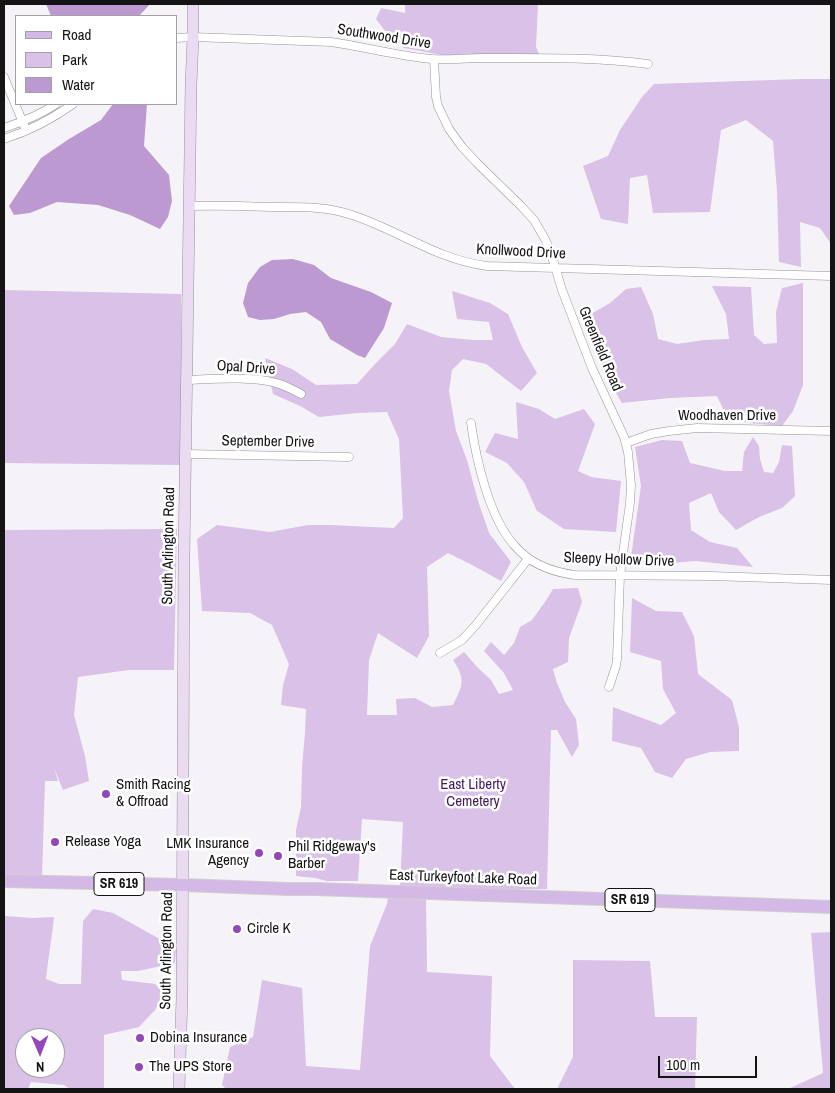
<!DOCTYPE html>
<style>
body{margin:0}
#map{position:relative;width:835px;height:1093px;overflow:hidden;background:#f5f3f7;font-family:"Archivo Narrow",sans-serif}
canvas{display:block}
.frame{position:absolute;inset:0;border:5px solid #141415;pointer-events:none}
.legend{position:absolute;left:15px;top:15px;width:162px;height:90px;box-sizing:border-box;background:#fff;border:1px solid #a1a1a1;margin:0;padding:6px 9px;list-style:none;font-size:15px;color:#141415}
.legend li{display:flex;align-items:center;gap:10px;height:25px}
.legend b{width:25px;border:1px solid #a1a1a1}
.north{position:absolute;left:15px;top:1028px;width:50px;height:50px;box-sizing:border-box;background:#fff;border:1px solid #a1a1a1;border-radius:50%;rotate:179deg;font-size:14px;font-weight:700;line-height:20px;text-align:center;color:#141415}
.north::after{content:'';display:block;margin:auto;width:18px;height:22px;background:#9348ba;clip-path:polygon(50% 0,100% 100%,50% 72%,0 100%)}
.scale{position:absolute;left:658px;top:1056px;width:99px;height:22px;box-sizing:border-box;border:2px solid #141415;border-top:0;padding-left:6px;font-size:15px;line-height:18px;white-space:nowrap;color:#141415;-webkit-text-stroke:4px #fff;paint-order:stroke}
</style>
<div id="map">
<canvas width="835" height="1093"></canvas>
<div class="frame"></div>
<ul class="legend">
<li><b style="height:6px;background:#d4b8e6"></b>Road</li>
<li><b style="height:14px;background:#d9c1e8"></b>Park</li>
<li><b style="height:14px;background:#bc9ad1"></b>Water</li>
</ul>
<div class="north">N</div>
<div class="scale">100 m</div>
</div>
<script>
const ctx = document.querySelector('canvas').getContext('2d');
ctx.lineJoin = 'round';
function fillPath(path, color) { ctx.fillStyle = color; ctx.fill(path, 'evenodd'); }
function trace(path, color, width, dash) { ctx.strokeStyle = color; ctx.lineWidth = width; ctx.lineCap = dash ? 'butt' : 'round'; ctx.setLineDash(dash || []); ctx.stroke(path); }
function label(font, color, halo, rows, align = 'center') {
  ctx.font = font + ' "Archivo Narrow",sans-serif'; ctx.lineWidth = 5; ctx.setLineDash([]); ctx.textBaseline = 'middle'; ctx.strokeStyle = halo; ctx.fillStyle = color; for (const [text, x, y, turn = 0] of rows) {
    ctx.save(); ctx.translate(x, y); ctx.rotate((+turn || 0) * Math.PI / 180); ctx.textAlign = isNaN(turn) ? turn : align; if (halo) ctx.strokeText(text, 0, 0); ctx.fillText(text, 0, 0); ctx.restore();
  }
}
fillPath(new Path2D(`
 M 405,4 L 538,4 L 536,47 L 539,54 L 442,55 L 404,48 L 386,32 L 376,19 L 381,8 L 405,13 Z
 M 802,79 L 831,79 L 831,244 L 820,228 L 800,222 L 801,267 L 779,262 L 777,191 L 773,141 L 746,120 L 721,130 L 710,212 L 653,213 L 647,175 L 630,178 L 628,224 L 601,219 L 583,166 L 608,156 L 620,130 L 642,97 L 654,84 Z
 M 803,283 L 803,385 L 793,411 L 782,426 L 748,423 L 726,415 L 717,396 L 670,398 L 622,403 L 608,380 L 596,347 L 591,314 L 610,303 L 626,289 L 641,287 L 653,314 L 658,339 L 677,344 L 704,340 L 729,339 L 726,314 L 712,286 L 751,287 L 754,335 L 764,344 L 777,343 L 776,312 L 782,288 Z
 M 4,290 L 181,294 L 182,465 L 4,463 Z
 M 452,291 L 490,303 L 508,314 L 522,347 L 537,373 L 521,391 L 486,364 L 463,359 L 452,370 L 449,391 L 456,431 L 467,460 L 478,501 L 489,533 L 511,562 L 501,581 L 474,566 L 448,553 L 427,567 L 429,636 L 417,658 L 378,633 L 369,660 L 367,715 L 397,715 L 396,699 L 415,698 L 432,707 L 453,705 C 463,685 466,680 453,660 L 464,652 L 477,667 L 491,680 L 499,694 L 513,690 L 504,673 L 484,651 L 491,642 L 504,655 L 514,643 L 520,627 L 532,620 L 545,602 L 553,589 L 578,588 L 582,602 L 569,638 L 568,662 L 553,669 L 557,683 L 565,702 L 576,719 L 579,745 L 572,757 L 557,730 L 551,730 L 547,889 L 400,889 L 403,822 L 362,819 L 358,881 L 327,881 L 315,878 L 296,876 L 296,830 L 301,807 L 302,767 L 305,733 L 306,709 L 281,705 L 283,685 L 289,664 L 272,625 L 250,613 L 202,611 L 197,539 L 217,525 L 270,532 L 308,525 L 330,525 L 394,528 L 403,518 L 399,439 L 387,412 L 357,413 L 319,417 L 300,406 L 273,394 L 265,358 L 292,369 L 316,385 L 357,384 L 376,363 L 395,344 L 407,324 L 441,337 L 473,340 L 493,340 L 489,322 L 457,319 Z
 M 516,402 L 539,409 L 555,419 L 584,409 L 595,424 L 578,471 L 591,477 L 621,481 L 616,532 L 564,529 L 537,511 L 524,482 L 507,463 L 485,452 L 495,433 L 518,439 Z
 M 753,437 L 759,446 L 760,459 L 764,472 L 773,473 L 779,462 L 782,445 L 792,446 L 795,496 L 782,508 L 759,517 L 736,530 L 719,512 L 711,493 L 689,503 L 691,530 L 710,542 L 737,548 L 753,567 L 695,561 L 647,565 L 631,557 L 641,486 L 635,447 L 662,440 L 682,441 L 690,463 L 725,471 L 742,471 L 744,452 Z
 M 177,529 L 174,670 L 129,670 L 78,677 L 74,715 L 85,756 L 89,781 L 63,790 L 54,768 L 58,781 L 45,781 L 42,877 L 4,876 L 4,530 Z
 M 632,598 L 656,611 L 682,612 L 694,636 L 698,674 L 732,700 L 739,727 L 739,751 L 710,752 L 686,759 L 672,778 L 655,772 L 641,748 L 612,741 L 613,707 L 661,725 L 676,713 L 663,689 L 661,661 L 630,652 Z
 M 388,897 L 426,899 L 427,972 L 492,976 L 490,1056 L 515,1089 L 226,1089 L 222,1085 L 230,1047 L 253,1037 L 262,980 L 302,988 L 306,1066 L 360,1070 L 370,946 L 387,904 Z
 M 93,909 L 113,913 L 176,948 L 175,963 L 138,971 L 121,971 L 122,980 L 155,984 L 164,993 L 155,1010 L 139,1027 L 104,1035 L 104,1089 L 70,1089 L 64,1085 L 31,1082 L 28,1089 L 4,1089 L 4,916 L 33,918 L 54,917 C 52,938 48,958 46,979 L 59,984 L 81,984 L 83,921 ZM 25,1038 L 55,1038 L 55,1068 L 25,1068 Z
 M 831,932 L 831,1089 L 788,1089 L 823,1073 L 811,933 Z
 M 573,960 L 650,961 L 655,1017 L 697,1017 L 695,1089 L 697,1089 L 557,1089 L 573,1057 Z`), '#d9c1e8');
fillPath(new Path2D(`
 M 46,4 L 150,4 L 139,16 L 51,16 Z
 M 113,104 L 147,104 L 144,146 L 169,175 L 172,201 L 168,217 L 160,229 L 130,215 L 98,205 L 57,202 L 30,213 L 14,215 L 9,206 L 41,158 L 69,139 L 101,120 Z
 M 293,259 L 314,265 L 331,278 L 371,292 L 392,303 L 384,328 L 365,358 L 357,355 L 330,339 L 321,322 L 306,312 L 290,314 L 274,319 L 260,320 L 248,317 L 243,303 L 248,283 L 260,267 L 272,260 Z`), '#bc9ad1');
const minor = new Path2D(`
 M 176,38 L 193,37 L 331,42 C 365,47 398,56 432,59 C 448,60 465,58 482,58 C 537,58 593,57 648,64
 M 434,59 L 436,97 L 438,106 L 449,129 L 462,147 L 477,163 L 521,206 L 534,220 L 545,239 L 550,250 L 562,290 L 592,368 L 624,437 L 628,452 L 631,485 L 630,503 L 620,575 L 617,659 L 616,666 L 609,687
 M 4,77 L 26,130
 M 4,128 C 22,122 40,115 56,104
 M 4,139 C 29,131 52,119 73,104
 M 190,206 C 218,205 245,206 273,207 C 300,207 327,206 352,215 C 398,230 438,260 487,266 L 831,276
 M 187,380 C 213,379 251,376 276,383 C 285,385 293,390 301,394
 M 471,423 C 476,459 489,517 514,545 C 529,563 552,572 575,575 L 711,576 L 831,580
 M 626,443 L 651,434 L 669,431 L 697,428 L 831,431
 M 186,454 L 349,457
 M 440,653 L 462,640 L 475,626 L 528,559`);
const secondary = new Path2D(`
 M 179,1089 L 182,998 L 184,555 L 191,85 L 193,37 L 193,4`);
const primary = new Path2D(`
 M 4,881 L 183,885 L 288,889 L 315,889 L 831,907`);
trace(minor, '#959397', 9);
trace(secondary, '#959397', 12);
trace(primary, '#d0d0d0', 14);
trace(minor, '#fff', 8);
trace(secondary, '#eadbf2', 11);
trace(primary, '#d4b8e6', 12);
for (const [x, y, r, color] of [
 [106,794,5,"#9348ba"],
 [55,842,5,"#9348ba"],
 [259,853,5,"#9348ba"],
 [278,856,5,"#9348ba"],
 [237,929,5,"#9348ba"],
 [140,1038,5,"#9348ba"],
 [139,1067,5,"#9348ba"]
]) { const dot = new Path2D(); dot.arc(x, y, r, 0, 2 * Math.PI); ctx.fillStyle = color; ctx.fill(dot); trace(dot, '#fff', 2); }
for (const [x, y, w] of [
 [119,884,50],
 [630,900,50]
]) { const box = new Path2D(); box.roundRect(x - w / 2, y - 11.5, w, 23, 4); ctx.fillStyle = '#fff'; ctx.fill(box); trace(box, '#141415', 1); }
label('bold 14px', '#141415', null, [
 ["SR 619",119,884],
 ["SR 619",630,900]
]);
label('15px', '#141415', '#fff', [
 ["Southwood Drive",384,37,9],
 ["Knollwood Drive",521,252,3],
 ["Greenfield Road",600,349,67],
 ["Opal Drive",246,368,4],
 ["Woodhaven Drive",727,416],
 ["September Drive",268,442,1],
 ["South Arlington Road",169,546,-89],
 ["Sleepy Hollow Drive",619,560,2],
 ["East Turkeyfoot Lake Road",463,878,2],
 ["South Arlington Road",167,951,-89]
]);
label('15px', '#141415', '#fff', [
 ["Smith Racing",116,785],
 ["& Offroad",116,802],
 ["Release Yoga",65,842],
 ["LMK Insurance",249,844,"right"],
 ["Agency",249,861,"right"],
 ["Phil Ridgeway's",288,847],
 ["Barber",288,864],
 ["Circle K",247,929],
 ["Dobina Insurance",150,1038],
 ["The UPS Store",149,1067]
], 'left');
label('15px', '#44195a', '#fff', [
 ["East Liberty",473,785],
 ["Cemetery",473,802]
]);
</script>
